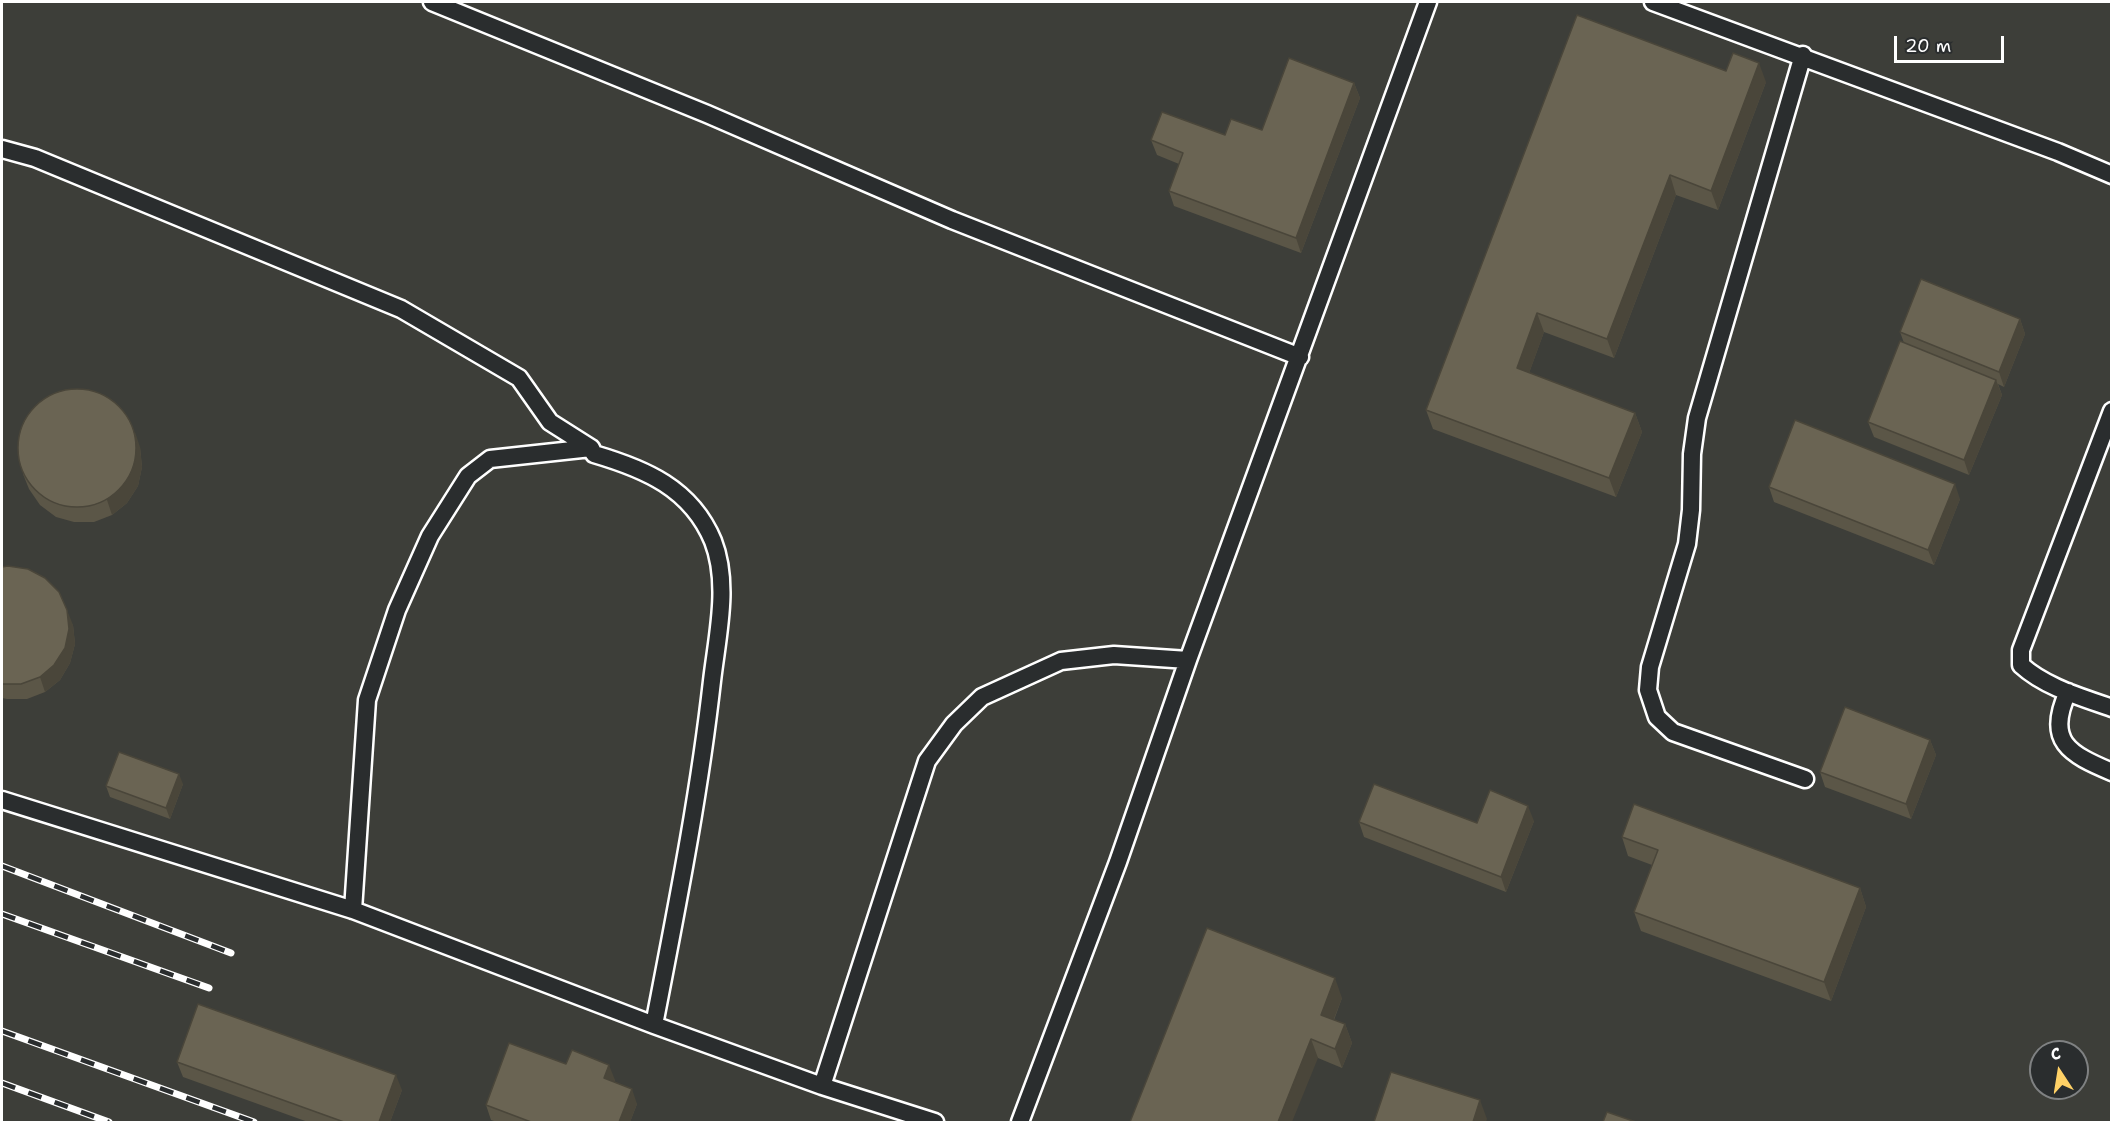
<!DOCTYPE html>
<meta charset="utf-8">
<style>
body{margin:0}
#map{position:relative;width:2113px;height:1124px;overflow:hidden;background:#2a2d2e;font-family:"Shantell Sans",sans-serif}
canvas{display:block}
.frame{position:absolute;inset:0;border:3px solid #fff;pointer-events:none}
.north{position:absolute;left:2029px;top:1040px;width:60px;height:60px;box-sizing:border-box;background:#2a2d2e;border:2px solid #7f8182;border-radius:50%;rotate:348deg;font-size:16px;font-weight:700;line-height:24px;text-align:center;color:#fff}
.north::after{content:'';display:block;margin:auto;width:21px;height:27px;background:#ffd166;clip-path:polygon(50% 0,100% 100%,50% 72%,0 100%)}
.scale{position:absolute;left:1894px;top:36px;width:110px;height:27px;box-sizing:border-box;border:3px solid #fff;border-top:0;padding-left:8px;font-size:18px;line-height:21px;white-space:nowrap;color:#fff;-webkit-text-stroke:4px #2a2d2e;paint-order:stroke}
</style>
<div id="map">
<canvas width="2113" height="1124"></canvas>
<div class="frame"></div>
<div class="north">С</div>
<div class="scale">20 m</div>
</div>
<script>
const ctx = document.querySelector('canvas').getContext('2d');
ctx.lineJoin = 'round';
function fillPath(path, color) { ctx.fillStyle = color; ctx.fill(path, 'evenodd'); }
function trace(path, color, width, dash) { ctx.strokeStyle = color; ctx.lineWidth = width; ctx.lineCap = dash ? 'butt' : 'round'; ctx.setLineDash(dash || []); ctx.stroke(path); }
fillPath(new Path2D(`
 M 2,2 L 2111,2 L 2111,1122 L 2,1121 ZM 2041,1052 L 2077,1052 L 2077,1088 L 2041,1088 Z`), '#3d3e39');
const lane = new Path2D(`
 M 432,2 L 707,114 L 952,220 L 1300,357
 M 1653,2 L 2058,152 L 2112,175
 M 1803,55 L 1697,418 L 1692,454 L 1691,510 L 1687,544 L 1650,667 L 1648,690 L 1657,717 L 1673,732 L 1805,779
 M 2,149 L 35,158 L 401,309 L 519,378 L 550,422 L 591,448 L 594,454 C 645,469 691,488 713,541 C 730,584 717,637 712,681 C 699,797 676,911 654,1025
 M 2112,411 L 2021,650 L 2021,665 C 2045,687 2081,697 2112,708
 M 2068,692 C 2045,741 2069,754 2112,772
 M 2,800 L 353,910 L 654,1025 L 822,1086 L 935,1122
 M 353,910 L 367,700 L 397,610 L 430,536 L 468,476 L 490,459 L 591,448
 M 822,1086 L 927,761 L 954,724 L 982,697 L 1061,661 L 1114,655 L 1188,660
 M 1020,1122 L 1118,862 L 1188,660 L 1428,2`);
trace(lane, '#fff', 21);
trace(lane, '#2a2d2e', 16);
const rail = new Path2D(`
 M 2,866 L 231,953
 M 2,914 L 209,988
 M 2,1031 L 254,1122
 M 2,1083 L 109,1122`);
trace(rail, '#fff', 7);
trace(rail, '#2a2d2e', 4.5, [14]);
fillPath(new Path2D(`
 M 1766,82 L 1718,210 L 1676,195 L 1614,358 L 1544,332 L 1529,373 L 1635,413 L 1642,432 L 1616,497 L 1433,429 L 1426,410 Z
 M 1354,83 L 1360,98 L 1301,253 L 1174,206 L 1169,191 L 1179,164 L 1157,155 L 1151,140 L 1225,135 L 1262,130 Z
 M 2020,319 L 2025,334 L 2004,387 L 1998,384 L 2002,395 L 1969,475 L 1874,437 L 1868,422 L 1904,343 L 1900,332 Z
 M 140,447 L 142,467 L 138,486 L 127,503 L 112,515 L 94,522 L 74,522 L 56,517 L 40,505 L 29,489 L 23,474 Z
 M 1769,487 L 1960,499 L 1934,565 L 1774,502 Z
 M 2,567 L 73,625 L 75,644 L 70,663 L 60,680 L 45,692 L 27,699 L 7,699 L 2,698 Z
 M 1930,740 L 1936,755 L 1911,819 L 1825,787 L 1820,772 Z
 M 183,784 L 170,819 L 110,797 L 106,786 Z
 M 1534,821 L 1506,892 L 1364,837 L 1359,822 L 1477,823 Z
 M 1622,837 L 1860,888 L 1866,907 L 1831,1001 L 1641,931 L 1634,912 L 1652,865 L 1628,856 Z
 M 1207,928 L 1342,998 L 1334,1020 L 1345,1024 L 1352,1043 L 1342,1068 L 1318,1058 Z
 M 177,1062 L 402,1090 L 390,1122 L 308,1122 L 183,1077 Z
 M 566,1064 L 615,1080 L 614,1082 L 637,1104 L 630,1122 L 497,1122 L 491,1120 L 486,1105 Z`), '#5b5647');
fillPath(new Path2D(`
 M 1759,63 L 1766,82 L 1718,210 L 1711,191 Z
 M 1354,83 L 1360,98 L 1301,253 L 1296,238 Z
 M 1670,175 L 1676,195 L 1614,358 L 1607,339 Z
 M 1537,313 L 1544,332 L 1524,387 L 1517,368 Z
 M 2020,319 L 2025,334 L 2004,387 L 1999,372 Z
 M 1996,380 L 2002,395 L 1969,475 L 1964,460 Z
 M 1635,413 L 1642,432 L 1616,497 L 1609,478 Z
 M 135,432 L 140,447 L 142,467 L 138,486 L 127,503 L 112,515 L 107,500 Z
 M 1955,484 L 1960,499 L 1934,565 L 1928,550 Z
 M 67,610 L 73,625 L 75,644 L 70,663 L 60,680 L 45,692 L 40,677 Z
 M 1930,740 L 1936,755 L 1911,819 L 1906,804 Z
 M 179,774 L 183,784 L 170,819 L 166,808 Z
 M 1528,806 L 1534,821 L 1506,892 L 1501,877 Z
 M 1860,888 L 1866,907 L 1831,1001 L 1824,982 Z
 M 1335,978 L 1342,998 L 1328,1034 L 1321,1015 Z
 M 1345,1024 L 1352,1043 L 1342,1068 L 1335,1049 Z
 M 1311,1039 L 1318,1058 L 1292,1122 L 1278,1122 Z
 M 609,1065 L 615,1080 L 609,1093 L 604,1078 Z
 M 396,1075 L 402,1090 L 390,1122 L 379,1122 Z
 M 632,1089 L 637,1104 L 630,1122 L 619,1122 Z
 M 1480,1100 L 1487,1119 L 1486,1122 L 1473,1122 Z`), '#4a463a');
const building = new Path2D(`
 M 1577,15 L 1726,71 L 1733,53 L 1759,63 L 1711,191 L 1670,175 L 1607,339 L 1537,313 L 1517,368 L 1635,413 L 1609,478 L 1426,410 Z
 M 1289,58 L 1354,83 L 1296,238 L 1169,191 L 1183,153 L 1151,140 L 1162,112 L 1225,135 L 1231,119 L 1262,130 Z
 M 1921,279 L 2020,319 L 1999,372 L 1900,332 Z
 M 1900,341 L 1996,380 L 1964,460 L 1868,422 Z
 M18 448a59 59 0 1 1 118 0a59 59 0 1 1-118 0Z
 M 1795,420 L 1955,484 L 1928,550 L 1769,487 Z
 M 8,566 L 28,569 L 45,578 L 59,592 L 67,610 L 69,629 L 65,648 L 54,665 L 40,677 L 21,684 L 2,684 L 2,567 Z
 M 1845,707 L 1930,740 L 1906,804 L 1820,772 Z
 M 119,752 L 179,774 L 166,808 L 106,786 Z
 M 1374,784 L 1477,823 L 1490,790 L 1528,806 L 1501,877 L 1359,822 Z
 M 1634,804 L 1860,888 L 1824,982 L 1634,912 L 1658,850 L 1622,837 Z
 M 1207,928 L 1335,978 L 1321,1015 L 1345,1024 L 1335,1049 L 1311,1039 L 1278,1122 L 1130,1122 Z
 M 198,1004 L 396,1075 L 379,1122 L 344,1122 L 177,1062 Z
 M 509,1043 L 566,1064 L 572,1050 L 609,1065 L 604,1078 L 632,1089 L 619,1122 L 531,1122 L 486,1105 Z
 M 1391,1072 L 1480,1100 L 1473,1122 L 1374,1122 Z
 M 1607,1112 L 1636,1122 L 1603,1122 Z`);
fillPath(building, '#6a6453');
trace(building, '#4a463a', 1.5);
</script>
